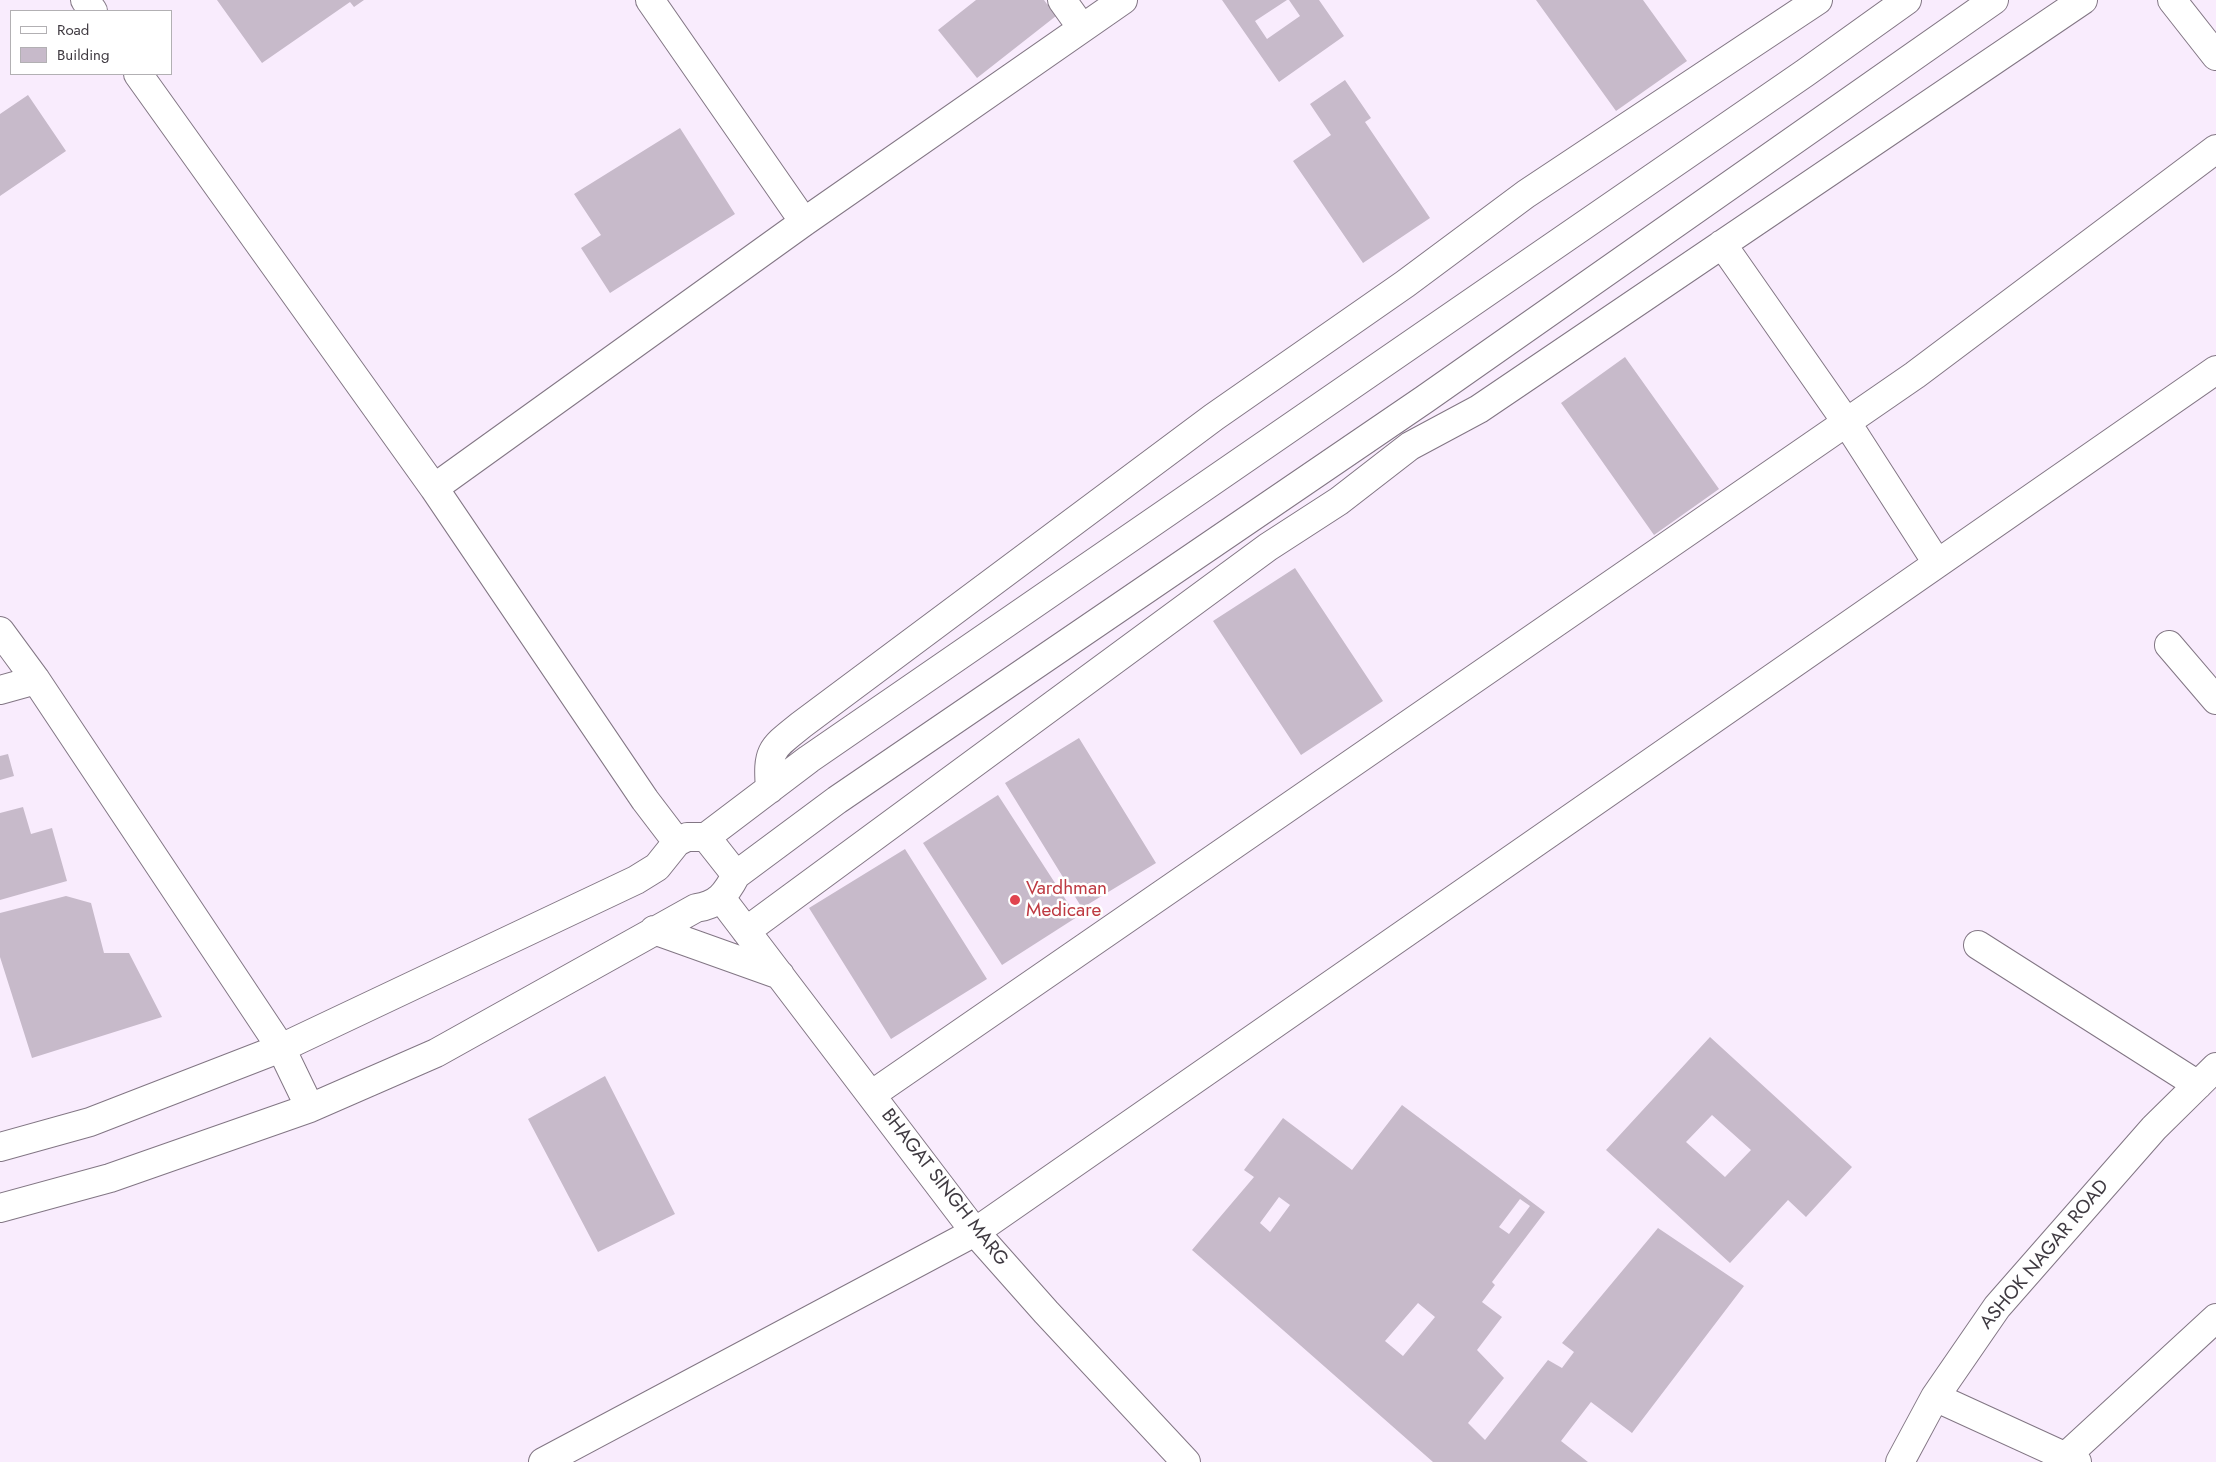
<!DOCTYPE html>
<style>
body{margin:0}
#map{position:relative;width:2216px;height:1462px;overflow:hidden;background:#f9ecfd;font-family:Jost,sans-serif}
canvas{display:block}
.legend{position:absolute;left:10px;top:10px;width:162px;height:65px;box-sizing:border-box;background:#fff;border:1px solid #b2b0b3;margin:0;padding:6px 9px;list-style:none;font-size:15px;color:#3f3a41}
.legend li{display:flex;align-items:center;gap:10px;height:25px}
.legend b{width:25px;border:1px solid #b2b0b3}
</style>
<div id="map">
<canvas width="2216" height="1462"></canvas>
<ul class="legend">
<li><b style="height:6px;background:#fff"></b>Road</li>
<li><b style="height:14px;background:#c7baca"></b>Building</li>
</ul>
</div>
<script>
const ctx = document.querySelector('canvas').getContext('2d');
ctx.lineJoin = 'round';
function fillPath(path, color) { ctx.fillStyle = color; ctx.fill(path, 'evenodd'); }
function trace(path, color, width, dash) { ctx.strokeStyle = color; ctx.lineWidth = width; ctx.lineCap = dash ? 'butt' : 'round'; ctx.setLineDash(dash || []); ctx.stroke(path); }
function label(font, color, halo, rows, align = 'center') {
  ctx.font = font + ' Jost,sans-serif'; ctx.lineWidth = 5; ctx.setLineDash([]); ctx.textBaseline = 'middle'; ctx.strokeStyle = halo; ctx.fillStyle = color; for (const [text, x, y, turn = 0] of rows) {
    ctx.save(); ctx.translate(x, y); ctx.rotate((+turn || 0) * Math.PI / 180); ctx.textAlign = isNaN(turn) ? turn : align; if (halo) ctx.strokeText(text, 0, 0); ctx.fillText(text, 0, 0); ctx.restore();
  }
}
fillPath(new Path2D(`
 M 217,0 L 364,0 L 354,7 L 350,2 L 262,63 Z
 M 976,0 L 1044,0 L 1056,16 L 977,78 L 938,30 Z
 M 1222,0 L 1287,0 L 1255,21 L 1267,39 L 1300,16 L 1289,0 L 1319,0 L 1344,36 L 1279,82 Z
 M 1536,0 L 1643,0 L 1687,61 L 1616,111 Z
 M 1345,80 L 1371,118 L 1365,122 L 1430,218 L 1363,263 L 1293,161 L 1331,135 L 1310,104 Z
 M 28,95 L 66,151 L 0,196 L 0,114 Z
 M 680,128 L 735,214 L 610,293 L 581,248 L 601,235 L 574,194 Z
 M 1625,357 L 1719,489 L 1654,535 L 1561,403 Z
 M 1295,568 L 1383,701 L 1301,755 L 1213,621 Z
 M 1079,738 L 1156,863 L 1082,908 L 1005,783 Z
 M 8,754 L 14,776 L 0,780 L 0,756 Z
 M 998,795 L 1077,917 L 1002,965 L 923,843 Z
 M 23,807 L 31,834 L 52,828 L 67,881 L 0,900 L 0,813 Z
 M 905,849 L 987,979 L 891,1039 L 809,908 Z
 M 66,896 L 91,903 L 104,953 L 129,953 L 162,1017 L 32,1058 L 0,957 L 0,913 Z
 M 1710,1037 L 1852,1167 L 1806,1217 L 1788,1200 L 1730,1263 L 1606,1150 ZM 1712,1115 L 1751,1150 L 1725,1177 L 1686,1142 Z
 M 605,1076 L 675,1214 L 598,1252 L 528,1119 Z
 M 1402,1105 L 1545,1212 L 1492,1282 L 1495,1285 L 1482,1302 L 1502,1317 L 1477,1350 L 1504,1378 L 1468,1423 L 1485,1440 L 1548,1360 L 1562,1368 L 1574,1352 L 1562,1343 L 1658,1228 L 1744,1286 L 1632,1433 L 1591,1402 L 1561,1441 L 1588,1462 L 1433,1462 L 1192,1250 L 1254,1177 L 1244,1170 L 1283,1118 L 1352,1170 ZM 1279,1197 L 1290,1205 L 1270,1232 L 1260,1223 ZM 1520,1199 L 1530,1206 L 1509,1234 L 1499,1227 ZM 1418,1303 L 1435,1317 L 1403,1356 L 1385,1341 Z`), '#c7baca');
const minor = new Path2D(`
 M 85,0 L 93,11
 M 650,0 L 804,222
 M 1062,0 L 1082,28
 M 2172,0 L 2216,56
 M 138,74 L 434,488 L 645,800 L 677,842
 M 1722,244 L 1847,423 L 1937,563
 M 434,488 L 804,222 L 1123,0
 M 0,631 L 36,680 L 281,1048 L 310,1108
 M 2169,645 L 2216,700
 M 0,690 L 36,680
 M 770,789 C 767,750 771,749 801,725 L 1214,417 L 1405,284 L 1526,194 L 1818,0
 M 706,837 L 809,759 L 1805,73 L 1907,0
 M 721,898 L 975,1232 L 1046,1312 L 1186,1462
 M 654,930 L 780,975
 M 746,931 L 1268,547 L 1339,501 L 1410,446 L 1479,409 L 2083,0
 M 1978,945 L 2198,1085
 M 871,1095 L 1915,375 L 2216,149
 M 0,1147 L 90,1122 L 281,1048 L 636,880 L 657,867 L 677,842 L 687,837 L 706,837 L 736,875
 M 0,1208 L 110,1178 L 310,1108 L 436,1053 L 696,908 C 718,905 726,894 736,875 L 837,800 L 1425,399 L 1994,0
 M 1935,1397 L 2077,1462
 M 2065,1457 L 2216,1318
 M 543,1462 L 975,1232 L 2216,370
 M 1900,1462 L 1935,1397 L 1997,1307 L 2154,1128 L 2216,1067`);
trace(minor, '#827684', 30);
trace(minor, '#fff', 28);
for (const [x, y, r, color] of [
 [1015,900,6,"#e0444e"]
]) { const dot = new Path2D(); dot.arc(x, y, r, 0, 2 * Math.PI); ctx.fillStyle = color; ctx.fill(dot); trace(dot, '#fff', 2); }
label('19px', '#be3a42', '#fff', [
 ["Vardhman",1026,889],
 ["Medicare",1026,911]
], 'left');
label('19px', '#3f3a41', '#fff', [
 ["BHAGAT SINGH MARG",944,1188,52],
 ["ASHOK NAGAR ROAD",2045,1255,-50]
]);
</script>
